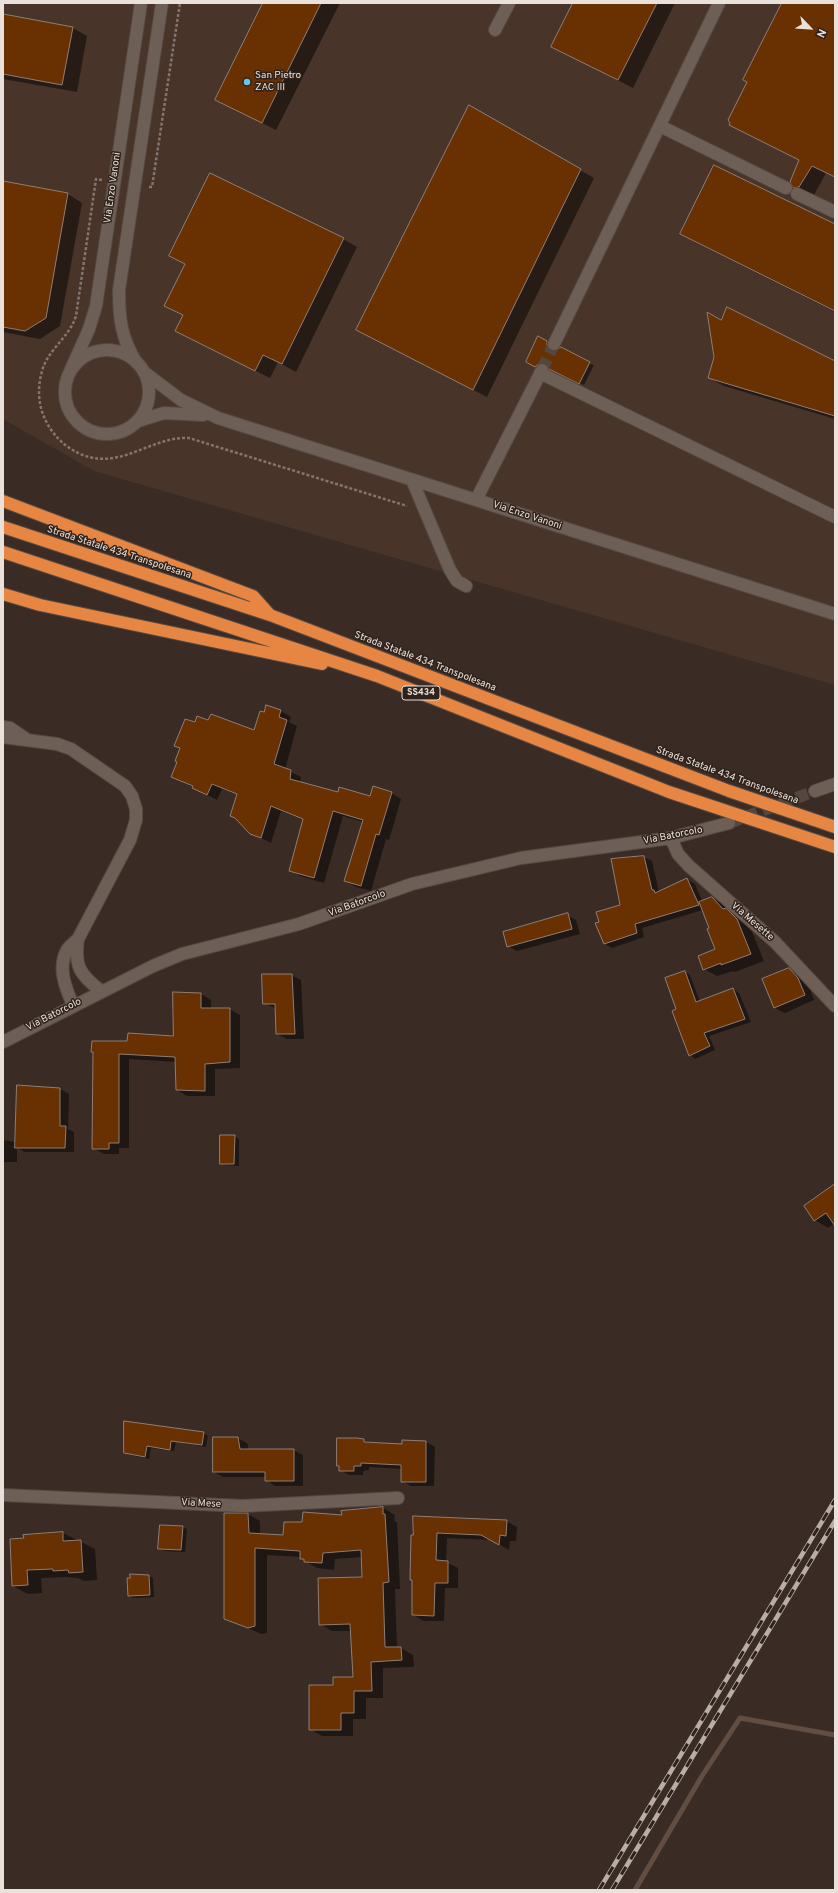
<!DOCTYPE html>
<style>
body{margin:0}
#map{position:relative;width:838px;height:1893px;overflow:hidden;background:#3a2c24;font-family:Overpass,sans-serif}
canvas{display:block}
.frame{position:absolute;inset:0;border:4px solid #eae1db;pointer-events:none}
.north{position:absolute;left:790px;top:8px;width:40px;height:40px;-webkit-text-stroke:3px #2f221b;paint-order:stroke;rotate:115deg;font-size:11px;font-weight:700;line-height:16px;text-align:center;color:#eae1db}
.north::after{content:'';display:block;margin:auto;width:14px;height:18px;background:#eae1db;clip-path:polygon(50% 0,100% 100%,50% 72%,0 100%)}
</style>
<div id="map">
<canvas width="838" height="1893"></canvas>
<div class="frame"></div>
<div class="north">N</div>
</div>
<script>
const ctx = document.querySelector('canvas').getContext('2d');
ctx.lineJoin = 'round';
function fillPath(path, color) { ctx.fillStyle = color; ctx.fill(path, 'evenodd'); }
function trace(path, color, width, dash) { ctx.strokeStyle = color; ctx.lineWidth = width; ctx.lineCap = dash ? 'butt' : 'round'; ctx.setLineDash(dash || []); ctx.stroke(path); }
function label(font, color, halo, rows, align = 'center') {
  ctx.font = font + ' Overpass,sans-serif'; ctx.lineWidth = 3; ctx.setLineDash([]); ctx.textBaseline = 'middle'; ctx.strokeStyle = halo; ctx.fillStyle = color; for (const [text, x, y, turn = 0] of rows) {
    ctx.save(); ctx.translate(x, y); ctx.rotate((+turn || 0) * Math.PI / 180); ctx.textAlign = isNaN(turn) ? turn : align; if (halo) ctx.strokeText(text, 0, 0); ctx.fillText(text, 0, 0); ctx.restore();
  }
}
fillPath(new Path2D(`
 M 3,3 L 835,3 L 835,685 L 94,471 L 3,419 Z`), '#483429');
fillPath(new Path2D(`
 M 264,3 L 340,3 L 276,130 L 231,107 Z
 M 574,3 L 675,3 L 633,88 L 553,47 Z
 M 783,3 L 835,3 L 835,177 L 826,173 L 814,195 L 808,195 L 794,187 L 800,160 L 731,125 Z
 M 3,15 L 73,28 L 87,36 L 77,92 L 3,79 Z
 M 469,107 L 594,178 L 487,397 L 357,330 Z
 M 3,182 L 68,194 L 82,203 L 60,326 L 40,339 L 3,332 Z
 M 835,226 L 835,312 L 695,242 Z
 M 343,239 L 357,247 L 296,372 L 278,362 L 270,378 L 176,331 L 184,316 L 166,306 L 186,265 L 171,256 Z
 M 722,321 L 835,362 L 835,419 L 724,386 L 709,378 Z
 M 547,342 L 551,344 L 551,348 L 553,352 L 594,365 L 584,385 L 555,371 L 548,365 L 543,366 L 540,369 L 531,364 Z
 M 281,711 L 291,717 L 289,722 L 297,726 L 285,769 L 301,777 L 300,783 L 339,793 L 370,797 L 391,793 L 401,799 L 389,840 L 386,839 L 371,891 L 356,887 L 346,881 L 363,822 L 343,816 L 324,883 L 300,876 L 290,870 L 304,820 L 281,811 L 271,843 L 251,833 L 238,820 L 231,816 L 238,795 L 222,789 L 217,800 L 172,776 L 195,723 L 208,722 L 255,731 L 265,713 Z
 M 644,857 L 652,861 L 659,892 L 687,879 L 695,884 L 702,901 L 712,898 L 725,905 L 750,927 L 764,961 L 735,972 L 733,971 L 717,976 L 704,969 L 716,950 L 703,910 L 642,928 L 644,937 L 612,948 L 605,944 Z
 M 567,915 L 576,920 L 580,934 L 517,951 L 508,946 Z
 M 789,969 L 798,974 L 808,984 L 814,1000 L 785,1013 L 775,1008 L 763,979 Z
 M 685,972 L 690,975 L 700,1002 L 733,989 L 739,993 L 751,1022 L 709,1036 L 715,1050 L 695,1059 L 690,1055 Z
 M 291,975 L 301,980 L 304,1039 L 287,1039 L 277,1034 L 277,1009 L 264,1003 Z
 M 174,993 L 201,994 L 211,1000 L 211,1009 L 229,1009 L 240,1015 L 240,1068 L 215,1069 L 215,1096 L 187,1096 L 177,1090 L 176,1062 L 129,1059 L 129,1148 L 119,1148 L 119,1154 L 104,1154 L 93,1148 L 94,1053 L 92,1052 L 128,1042 L 174,1037 Z
 M 60,1089 L 69,1094 L 68,1129 L 74,1132 L 74,1152 L 25,1152 L 17,1148 L 17,1162 L 3,1162 L 3,1140 L 16,1142 Z
 M 234,1136 L 239,1139 L 239,1166 L 225,1165 L 221,1163 Z
 M 835,1185 L 835,1223 L 828,1228 L 815,1220 Z
 M 125,1422 L 204,1433 L 208,1436 L 206,1447 L 176,1442 L 174,1451 L 151,1448 L 149,1459 L 130,1455 L 125,1453 Z
 M 238,1438 L 248,1444 L 248,1450 L 293,1450 L 303,1455 L 303,1486 L 275,1486 L 266,1480 L 266,1477 L 223,1477 L 214,1472 Z
 M 363,1440 L 368,1443 L 403,1445 L 403,1441 L 426,1442 L 435,1447 L 434,1486 L 411,1486 L 402,1481 L 402,1469 L 369,1467 L 369,1470 L 363,1471 L 363,1475 L 349,1475 L 340,1470 L 338,1466 Z
 M 383,1508 L 395,1515 L 394,1521 L 397,1522 L 400,1589 L 395,1589 L 397,1648 L 401,1648 L 413,1655 L 414,1667 L 383,1668 L 383,1698 L 366,1698 L 366,1719 L 353,1719 L 353,1736 L 322,1736 L 310,1729 L 334,1686 L 354,1678 L 352,1631 L 332,1631 L 320,1624 L 363,1578 L 362,1557 L 335,1559 L 334,1570 L 317,1568 L 305,1561 L 301,1557 L 267,1555 L 267,1633 L 261,1634 L 225,1618 L 225,1514 L 248,1514 L 260,1521 L 260,1535 L 284,1536 L 303,1523 Z
 M 506,1521 L 517,1527 L 516,1541 L 510,1541 L 509,1550 L 492,1540 L 447,1538 L 446,1562 L 458,1568 L 458,1588 L 445,1588 L 444,1621 L 424,1621 L 413,1615 L 413,1581 L 411,1580 L 412,1536 Z
 M 183,1527 L 187,1529 L 185,1552 L 164,1551 L 159,1549 Z
 M 63,1533 L 95,1549 L 97,1580 L 84,1581 L 78,1578 L 66,1577 L 41,1578 L 42,1593 L 28,1594 L 13,1586 L 11,1540 Z
 M 149,1576 L 153,1578 L 154,1597 L 133,1598 L 129,1596 Z`), '#0007');
trace(new Path2D(`
 M 635,1890 L 702,1776 L 740,1718 L 835,1735`), '#614d42', 5);
const building = new Path2D(`
 M 263,3 L 321,3 L 262,123 L 215,100 Z
 M 573,3 L 657,3 L 618,80 L 551,47 Z
 M 782,3 L 835,3 L 835,177 L 812,166 L 799,187 L 793,188 L 790,182 L 799,160 L 729,125 L 730,123 L 728,120 L 747,82 L 743,80 Z
 M 3,14 L 73,27 L 62,85 L 3,74 Z
 M 469,105 L 581,169 L 473,390 L 356,330 Z
 M 714,165 L 835,224 L 835,311 L 680,234 Z
 M 210,173 L 344,238 L 282,364 L 263,355 L 255,371 L 175,331 L 183,315 L 164,306 L 185,264 L 169,256 Z
 M 3,181 L 68,193 L 46,318 L 25,331 L 3,327 Z
 M 727,307 L 835,361 L 835,416 L 708,378 L 714,357 L 707,312 L 721,320 Z
 M 538,336 L 547,341 L 547,345 L 550,351 L 555,351 L 561,347 L 590,362 L 579,384 L 549,369 L 545,363 L 538,364 L 535,367 L 526,362 Z
 M 266,705 L 281,710 L 279,717 L 287,720 L 274,764 L 291,770 L 290,779 L 338,792 L 339,787 L 370,796 L 373,786 L 392,792 L 379,835 L 376,834 L 361,886 L 344,881 L 363,820 L 333,811 L 314,878 L 289,871 L 303,819 L 271,806 L 261,838 L 250,834 L 235,818 L 230,816 L 237,794 L 212,784 L 207,795 L 192,788 L 193,786 L 171,777 L 177,762 L 175,761 L 180,748 L 174,746 L 185,719 L 195,722 L 197,716 L 208,720 L 211,714 L 254,730 L 260,711 L 264,712 Z
 M 644,856 L 652,890 L 654,890 L 655,893 L 687,878 L 699,905 L 635,924 L 637,933 L 604,944 L 595,923 L 599,922 L 596,912 L 620,905 L 611,859 Z
 M 712,897 L 723,909 L 726,908 L 737,919 L 751,954 L 721,965 L 721,963 L 703,970 L 698,956 L 715,949 L 707,929 L 709,928 L 699,902 Z
 M 568,913 L 572,929 L 507,947 L 503,932 Z
 M 789,968 L 798,978 L 805,995 L 774,1008 L 762,979 Z
 M 685,971 L 696,1002 L 733,988 L 745,1019 L 704,1033 L 710,1046 L 689,1056 L 672,1011 L 676,1009 L 665,978 Z
 M 262,974 L 292,974 L 295,1034 L 276,1034 L 275,1004 L 263,1004 Z
 M 173,992 L 201,993 L 201,1008 L 230,1008 L 230,1062 L 205,1064 L 205,1091 L 176,1090 L 175,1057 L 119,1054 L 119,1143 L 109,1143 L 109,1149 L 92,1149 L 93,1052 L 91,1052 L 92,1041 L 127,1041 L 128,1033 L 173,1036 Z
 M 17,1085 L 60,1088 L 60,1126 L 66,1126 L 65,1148 L 15,1148 Z
 M 220,1135 L 235,1135 L 234,1164 L 220,1164 Z
 M 835,1184 L 835,1226 L 826,1213 L 814,1221 L 804,1206 Z
 M 124,1421 L 204,1432 L 202,1445 L 171,1441 L 170,1450 L 147,1446 L 145,1457 L 124,1453 Z
 M 213,1437 L 238,1437 L 240,1449 L 294,1449 L 294,1481 L 265,1481 L 265,1472 L 213,1472 Z
 M 337,1438 L 357,1438 L 364,1439 L 364,1442 L 402,1444 L 402,1440 L 426,1441 L 426,1482 L 401,1482 L 401,1465 L 361,1463 L 361,1466 L 354,1466 L 354,1471 L 339,1471 L 339,1466 L 337,1466 Z
 M 383,1507 L 383,1514 L 385,1514 L 389,1582 L 383,1583 L 385,1647 L 401,1647 L 402,1660 L 371,1662 L 372,1691 L 354,1691 L 354,1713 L 341,1713 L 341,1730 L 309,1730 L 309,1685 L 333,1685 L 333,1677 L 353,1677 L 350,1624 L 319,1625 L 318,1578 L 362,1577 L 361,1550 L 323,1553 L 322,1563 L 304,1562 L 304,1559 L 300,1559 L 300,1551 L 255,1548 L 255,1626 L 248,1628 L 224,1619 L 224,1513 L 248,1513 L 249,1533 L 283,1535 L 284,1522 L 302,1522 L 303,1512 L 342,1515 L 341,1511 Z
 M 413,1516 L 507,1520 L 506,1536 L 500,1535 L 499,1545 L 481,1535 L 437,1533 L 436,1560 L 448,1561 L 448,1583 L 435,1583 L 434,1616 L 412,1615 L 412,1580 L 410,1580 L 411,1535 L 413,1535 Z
 M 160,1525 L 183,1526 L 181,1550 L 158,1549 Z
 M 63,1532 L 63,1541 L 81,1540 L 83,1572 L 69,1573 L 68,1570 L 53,1571 L 53,1569 L 27,1570 L 28,1585 L 12,1586 L 10,1539 L 24,1538 L 23,1535 Z
 M 130,1574 L 149,1575 L 150,1595 L 128,1596 L 127,1578 L 130,1578 Z`);
fillPath(building, '#693001');
trace(building, '#8e7e74', 1);
trace(new Path2D(`
 M 542,370 L 554,344
 M 729,823 L 815,791`), '#54473f', 12, [12, 6]);
const minor = new Path2D(`
 M 495,30 L 509,3
 M 660,126 L 786,188
 M 797,194 L 835,212
 M 554,344 L 719,3
 M65 392a42 42 0 1 1 84 0a42 42 0 1 1-84 0Z
 M 136,362 C 121,337 119,319 119,290 L 162,3
 M 71,369 L 89,329 L 96,306 L 141,3
 M 144,372 L 181,400 L 218,418 L 835,614
 M 540,373 L 835,517
 M 138,421 L 164,413 L 203,415
 M 412,480 L 450,570 L 457,581 L 466,586
 M 476,500 L 542,370
 M 3,727 L 10,728 L 26,739
 M 3,737 L 57,744 L 71,749 L 125,786 L 132,796 L 136,809 L 136,820 L 130,840 L 78,939
 M 815,791 L 835,784
 M 671,838 L 678,854 L 689,866 L 775,942 L 835,1006
 M 73,1005 C 66,989 57,968 67,950 C 69,946 75,942 78,939 C 74,966 80,975 101,991
 M 3,1042 L 153,966 L 182,954 L 299,924 L 412,884 L 521,858 L 671,838 L 729,823
 M 3,1495 L 243,1506 L 398,1498`);
const highway = new Path2D(`
 M 3,501 L 253,596 L 269,614
 M 3,527 L 270,615 L 729,791 L 835,827
 M 3,552 L 377,676 L 669,792 L 835,847
 M 3,594 L 40,605 L 322,664`);
trace(minor, '#554943', 14);
trace(highway, '#554943', 14);
trace(new Path2D(`
 M 102,180 L 96,179 L 76,316 C 69,338 48,349 42,371 C 36,393 39,413 52,431 C 60,442 70,450 83,455 C 121,470 152,436 189,438 L 407,506
 M 149,187 L 152,187 L 180,3`), '#82766f', 2.5, [3, 2]);
trace(minor, '#6e5f56', 12);
trace(highway, '#e78543', 12);
const rail = new Path2D(`
 M 599,1890 L 835,1500
 M 612,1890 L 835,1521`);
trace(rail, '#b8ada7', 4.5);
trace(rail, '#2f221b', 3, [9]);
for (const [x, y, r, color] of [
 [247,82,4,"#68c4f0"]
]) { const dot = new Path2D(); dot.arc(x, y, r, 0, 2 * Math.PI); ctx.fillStyle = color; ctx.fill(dot); trace(dot, '#2f221b', 1.5); }
for (const [x, y, w] of [
 [421,693,38]
]) { const box = new Path2D(); box.roundRect(x - w / 2, y - 7, w, 14, 3); ctx.fillStyle = '#2f221b'; ctx.fill(box); trace(box, '#eae1db', 1); }
label('bold 9px', '#eae1db', null, [
 ["SS434",421,693]
]);
label('10px', '#eae1db', '#2f221b', [
 ["San Pietro",255,76],
 ["ZAC III",255,88]
], 'left');
label('10px', '#eae1db', '#2f221b', [
 ["Via Enzo Vanoni",113,188,-82],
 ["Via Enzo Vanoni",527,516,18],
 ["Strada Statale 434 Transpolesana",119,553,18],
 ["Strada Statale 434 Transpolesana",425,662,21],
 ["Strada Statale 434 Transpolesana",727,776,20],
 ["Via Batorcolo",673,836,-11],
 ["Via Batorcolo",357,904,-20],
 ["Via Mesette",752,922,41],
 ["Via Batorcolo",54,1015,-27],
 ["Via Mese",201,1504,3]
]);
</script>
